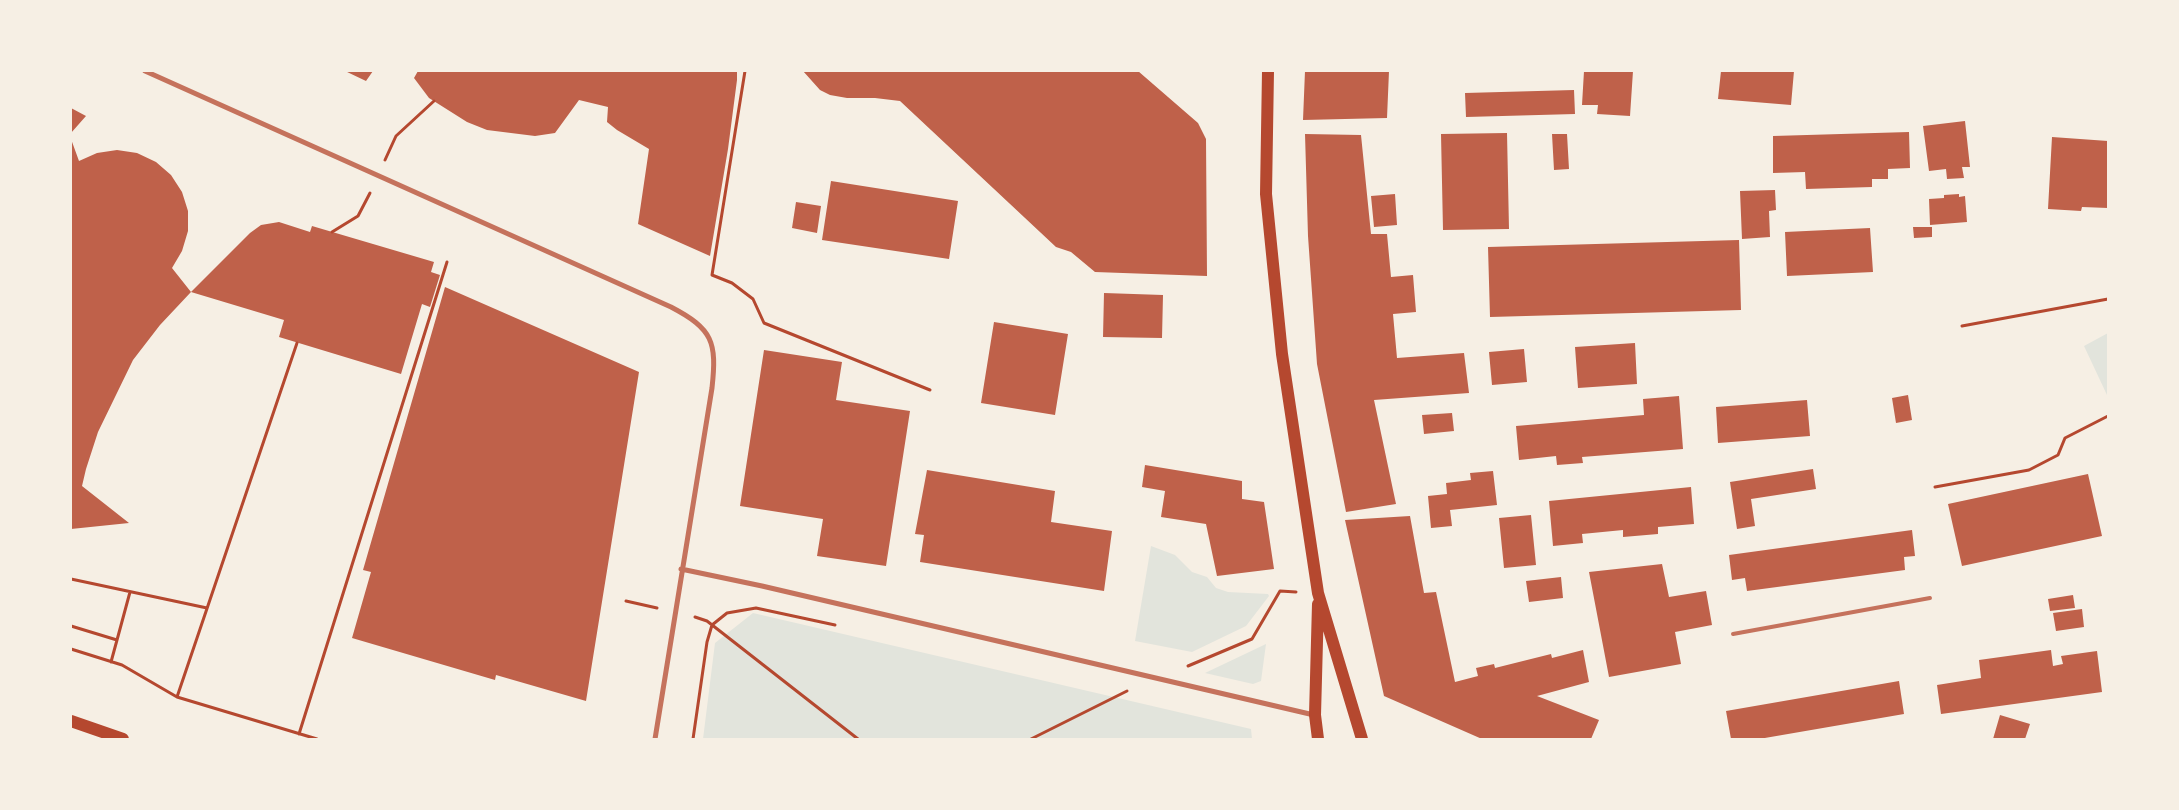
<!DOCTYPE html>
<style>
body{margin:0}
#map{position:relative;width:2179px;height:810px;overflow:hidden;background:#f6efe4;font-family:Signika,sans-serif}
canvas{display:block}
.frame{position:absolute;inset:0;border:72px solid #f6efe4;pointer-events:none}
</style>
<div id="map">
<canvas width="2179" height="810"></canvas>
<div class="frame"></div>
</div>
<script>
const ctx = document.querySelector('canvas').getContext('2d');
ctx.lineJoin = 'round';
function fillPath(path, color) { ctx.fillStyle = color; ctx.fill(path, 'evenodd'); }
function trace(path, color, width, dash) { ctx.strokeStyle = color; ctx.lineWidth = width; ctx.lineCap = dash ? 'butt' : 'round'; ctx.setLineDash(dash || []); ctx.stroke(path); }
fillPath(new Path2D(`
 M 2108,333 L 2108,395 L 2107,395 L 2084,346 Z
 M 1151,546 L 1175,555 L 1192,572 L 1207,577 L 1216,588 L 1228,592 L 1268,594 L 1269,596 L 1246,626 L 1192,652 L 1135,641 Z
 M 753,613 L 1251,729 L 1252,739 L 703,739 L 715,643 Z
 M 1266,644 L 1261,681 L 1253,684 L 1205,673 Z`), '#e2e4dc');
fillPath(new Path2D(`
 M 345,71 L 373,71 L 366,81 Z
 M 418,71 L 737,71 L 737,80 L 728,149 L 710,256 L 638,224 L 649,149 L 617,130 L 607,122 L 608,107 L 579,100 L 555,133 L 535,136 L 487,130 L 467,122 L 429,98 L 414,78 Z
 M 803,71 L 1138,71 L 1198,123 L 1206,139 L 1207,276 L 1095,272 L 1071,252 L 1056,247 L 900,101 L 875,98 L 847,98 L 830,95 L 820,90 Z
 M 1305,71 L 1389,71 L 1387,118 L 1303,120 Z
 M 1584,71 L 1633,71 L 1630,116 L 1597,114 L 1598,105 L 1582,105 Z
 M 1721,71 L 1794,71 L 1791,105 L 1718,99 Z
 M 1574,90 L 1575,114 L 1466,117 L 1465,93 Z
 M 71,108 L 86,116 L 71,133 Z
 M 1965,121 L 1970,167 L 1962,167 L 1964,178 L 1947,179 L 1946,169 L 1929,171 L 1923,126 Z
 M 1909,132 L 1910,168 L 1888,169 L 1888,179 L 1872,179 L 1872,187 L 1806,189 L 1805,172 L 1773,173 L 1773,136 Z
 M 1507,133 L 1509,229 L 1443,230 L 1441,134 Z
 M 1305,134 L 1361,135 L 1371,234 L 1387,234 L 1391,277 L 1413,275 L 1416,312 L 1393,314 L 1397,358 L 1464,353 L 1469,393 L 1374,400 L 1396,504 L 1346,512 L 1317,364 L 1308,236 Z
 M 1552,134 L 1567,134 L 1569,169 L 1554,170 Z
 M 2052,137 L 2108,141 L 2108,208 L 2082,207 L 2081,211 L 2048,209 Z
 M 71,139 L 79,161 L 97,153 L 117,150 L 137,153 L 156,162 L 171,175 L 182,192 L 188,211 L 188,231 L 182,251 L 172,268 L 191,292 L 160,325 L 133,360 L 98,432 L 86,469 L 82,486 L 129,523 L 71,529 Z
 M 831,181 L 958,201 L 949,259 L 822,240 Z
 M 1775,190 L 1776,210 L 1769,211 L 1770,237 L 1742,239 L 1740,191 Z
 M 1395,194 L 1397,225 L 1374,227 L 1371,196 Z
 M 1959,194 L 1959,197 L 1965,196 L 1967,222 L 1930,225 L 1929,199 L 1944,198 L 1944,195 Z
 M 796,202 L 821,206 L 817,233 L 792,228 Z
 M 279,222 L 310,232 L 312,226 L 434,262 L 431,272 L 440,275 L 430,307 L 422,304 L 401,374 L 279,337 L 284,320 L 191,292 L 250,233 L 261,225 Z
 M 1913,227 L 1932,227 L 1932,237 L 1914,238 Z
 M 1870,228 L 1873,272 L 1787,276 L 1785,232 Z
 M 1739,240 L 1741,310 L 1490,317 L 1488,247 Z
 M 445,287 L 639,372 L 586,701 L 496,675 L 495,680 L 352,638 L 371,572 L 363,570 Z
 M 1104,293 L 1163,295 L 1162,338 L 1103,337 Z
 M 994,322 L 1068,334 L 1055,415 L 981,403 Z
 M 1635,343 L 1637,384 L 1578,388 L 1575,347 Z
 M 1524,349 L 1527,382 L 1492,385 L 1489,352 Z
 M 764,350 L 842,362 L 836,400 L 910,411 L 886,566 L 817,556 L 823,519 L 740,506 Z
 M 1908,395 L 1912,420 L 1896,423 L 1892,398 Z
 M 1679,396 L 1683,449 L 1582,457 L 1583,463 L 1557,465 L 1556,456 L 1519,460 L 1516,426 L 1644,415 L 1643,399 Z
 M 1807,400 L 1810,436 L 1718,443 L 1716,407 Z
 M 1452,413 L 1454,431 L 1424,434 L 1422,415 Z
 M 1145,465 L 1242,481 L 1242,499 L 1264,502 L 1274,569 L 1217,576 L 1206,524 L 1161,517 L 1165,491 L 1142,487 Z
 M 1813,469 L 1816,489 L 1751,499 L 1755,526 L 1737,529 L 1730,482 Z
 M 927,470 L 1055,491 L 1051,522 L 1112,531 L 1104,591 L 920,562 L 924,535 L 915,534 Z
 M 1493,471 L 1497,505 L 1450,510 L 1452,526 L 1431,528 L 1428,496 L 1447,494 L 1446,483 L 1471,480 L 1470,473 Z
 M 2088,474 L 2102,536 L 1962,566 L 1948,504 Z
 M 1691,487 L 1694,524 L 1658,527 L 1658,534 L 1623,537 L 1623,530 L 1582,534 L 1583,543 L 1553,546 L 1549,501 Z
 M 1531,515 L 1536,565 L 1504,568 L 1499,518 Z
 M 1410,516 L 1424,593 L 1436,592 L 1455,682 L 1478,676 L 1476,668 L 1494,664 L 1495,668 L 1551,654 L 1552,658 L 1583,650 L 1589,682 L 1537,696 L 1599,720 L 1591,739 L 1482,739 L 1384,696 L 1345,520 Z
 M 1912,530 L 1915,556 L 1904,557 L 1905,570 L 1747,591 L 1745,578 L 1732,580 L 1729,555 Z
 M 1662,564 L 1669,597 L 1706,591 L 1712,625 L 1675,632 L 1681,664 L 1609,677 L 1589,572 Z
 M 1561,577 L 1563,598 L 1529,602 L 1526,581 Z
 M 2073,595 L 2075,608 L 2050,611 L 2048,599 Z
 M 2082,609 L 2084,627 L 2056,631 L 2053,613 Z
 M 2051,650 L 2053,666 L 2063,664 L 2061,656 L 2097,651 L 2102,692 L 1941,714 L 1937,685 L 1981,678 L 1979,660 Z
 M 1899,681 L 1904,714 L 1759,739 L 1731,739 L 1726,711 Z
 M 2000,715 L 2030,724 L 2025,739 L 1993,739 Z`), '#bf614a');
trace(new Path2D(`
 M 745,71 L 712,275 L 732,283 L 753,299 L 764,323 L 930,390
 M 385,160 L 396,136 L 434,101
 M 332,232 L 358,216 L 370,193
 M 1962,326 L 2108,299
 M 1935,487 L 2029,470 L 2058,455 L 2065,438 L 2108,416
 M 71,579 L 207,608
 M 626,601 L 657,608
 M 695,617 L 707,621 L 858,739
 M 71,626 L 117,640 L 130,592
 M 71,649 L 122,665 L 177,697 L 317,739
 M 111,662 L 117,640
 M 1188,666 L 1252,639 L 1280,591 L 1296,592
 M 177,697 L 297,343
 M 299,734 L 447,262
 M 693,739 L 707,642 L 712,625 L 727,613 L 756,608 L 835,625
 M 1031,739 L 1127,691`), '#b5482f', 3);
trace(new Path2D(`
 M 1733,634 L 1930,598`), '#c5725c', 4);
trace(new Path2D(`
 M 145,71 L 671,307 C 713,329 717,342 712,388 L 655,739
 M 681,569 L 762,586 L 1314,715`), '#c5725c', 5);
trace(new Path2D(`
 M 1268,71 L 1266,194 L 1282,354 L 1318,593 L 1362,739
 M 1318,604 L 1315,715 L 1318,739
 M 71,721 L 123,739`), '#b5482f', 12);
</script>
